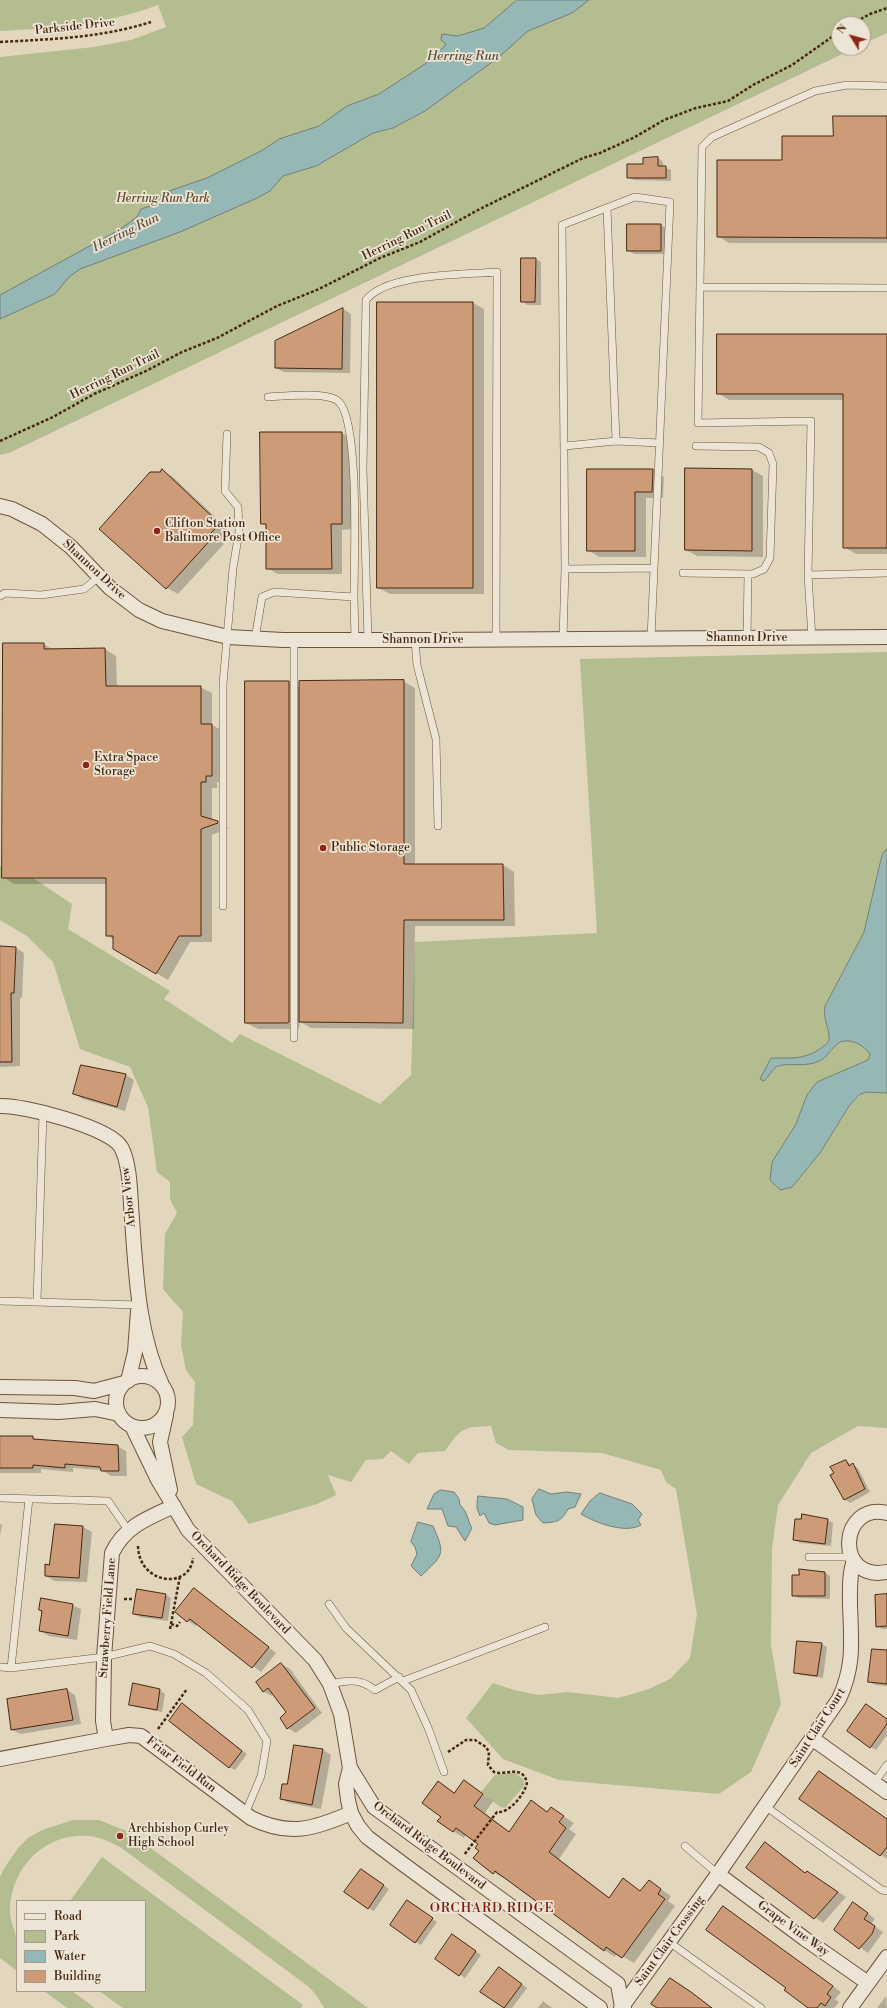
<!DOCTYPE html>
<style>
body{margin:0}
#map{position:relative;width:887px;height:2008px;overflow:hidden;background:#e2d6bd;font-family:"Libre Bodoni",serif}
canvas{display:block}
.legend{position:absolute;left:16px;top:1900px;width:130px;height:92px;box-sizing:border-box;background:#ece4d4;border:1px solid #aa9986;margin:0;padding:5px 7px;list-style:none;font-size:12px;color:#472811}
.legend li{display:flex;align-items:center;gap:8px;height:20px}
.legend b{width:20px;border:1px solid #aa9986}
.north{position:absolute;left:831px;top:16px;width:40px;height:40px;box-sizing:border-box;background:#ece4d4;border:1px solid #aa9986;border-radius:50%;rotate:307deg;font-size:11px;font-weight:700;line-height:16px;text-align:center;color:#472811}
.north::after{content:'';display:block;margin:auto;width:14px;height:18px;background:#8f2418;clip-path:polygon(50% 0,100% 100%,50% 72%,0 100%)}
</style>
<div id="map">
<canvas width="887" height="2008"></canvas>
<ul class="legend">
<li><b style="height:5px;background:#ece4d4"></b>Road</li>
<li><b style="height:11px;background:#b4bd90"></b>Park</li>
<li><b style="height:11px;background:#95b8b6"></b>Water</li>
<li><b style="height:11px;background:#cd9b77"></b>Building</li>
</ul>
<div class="north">N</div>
</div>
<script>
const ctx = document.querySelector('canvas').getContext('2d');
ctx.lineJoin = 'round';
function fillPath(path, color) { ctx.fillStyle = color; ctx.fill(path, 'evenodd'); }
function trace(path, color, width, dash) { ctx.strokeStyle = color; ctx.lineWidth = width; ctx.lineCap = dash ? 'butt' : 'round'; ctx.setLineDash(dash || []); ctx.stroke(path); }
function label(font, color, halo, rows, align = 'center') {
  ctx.font = font + ' "Libre Bodoni",serif'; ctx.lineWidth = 3.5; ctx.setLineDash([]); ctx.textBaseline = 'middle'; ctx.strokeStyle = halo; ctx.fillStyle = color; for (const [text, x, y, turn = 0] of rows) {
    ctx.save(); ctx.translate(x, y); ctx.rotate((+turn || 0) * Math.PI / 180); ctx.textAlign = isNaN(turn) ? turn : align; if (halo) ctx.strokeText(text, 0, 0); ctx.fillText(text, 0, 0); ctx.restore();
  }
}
fillPath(new Path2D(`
 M 0,0 L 887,0 L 887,33 L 863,44 L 863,24 L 839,24 L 839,48 L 855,48 L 9,453 L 0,455 L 0,57 L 94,47 L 131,40 L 166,27 L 158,5 C 105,25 55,28 0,31 Z
 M 887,652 L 887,849 L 882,855 L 864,932 L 825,1006 C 823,1018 828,1025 829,1036 C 830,1043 825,1045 821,1048 C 805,1060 790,1059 771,1058 L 764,1081 C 768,1076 772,1070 777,1067 C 789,1061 807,1069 821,1060 C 830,1055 834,1042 844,1041 C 855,1040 864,1046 870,1054 L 868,1060 L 817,1082 L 807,1095 L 796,1124 L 772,1162 L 780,1190 L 792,1187 L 820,1153 L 849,1106 L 860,1095 L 866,1092 L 887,1093 L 887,1428 L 858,1426 L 811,1453 L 778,1505 L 772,1549 L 771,1645 L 781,1704 L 751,1772 L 719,1794 L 559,1780 L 503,1759 L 466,1718 L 493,1683 L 514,1690 L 538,1695 L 568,1692 L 618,1698 L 649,1689 L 670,1679 L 690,1658 L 697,1614 L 676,1489 L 666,1482 L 661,1470 L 602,1453 L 509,1450 L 496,1443 L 491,1426 C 463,1427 461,1428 445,1451 L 418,1453 L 409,1464 L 391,1451 L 383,1459 L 366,1460 L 351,1482 L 328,1475 L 336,1495 L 317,1504 L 249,1524 L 232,1501 L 196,1484 L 182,1437 L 193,1425 L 195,1382 L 186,1370 L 181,1345 L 183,1312 L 163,1289 L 165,1234 L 177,1213 L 170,1199 L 170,1182 L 157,1172 L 148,1107 L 130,1067 L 80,1049 L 53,962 L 27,936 L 0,920 L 0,866 L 33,878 L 72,904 L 68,929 L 170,991 L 164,999 L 232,1043 L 240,1034 L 380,1104 L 411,1075 L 415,942 L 597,933 L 580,659 Z
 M 508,1773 L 516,1773 L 524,1780 L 524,1786 L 505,1808 L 500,1807 L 481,1792 L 495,1775 Z
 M 73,1820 L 99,1820 L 129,1832 L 368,2008 L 324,2008 L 317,1996 L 309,1987 L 120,1847 C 110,1842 100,1837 89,1836 C 46,1832 12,1866 10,1908 C 9,1920 15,1929 17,1940 C 19,1950 17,1961 17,1971 L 0,1958 L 0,1877 L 5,1867 L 18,1848 L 28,1838 L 42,1830 Z
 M 102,1857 L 303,2005 L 301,2008 L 123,2008 L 99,1991 L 145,1991 L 145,1901 L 70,1901 Z
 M 44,1991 L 72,1991 L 95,2008 L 67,2008 Z`), '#b4bd90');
const water = new Path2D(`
 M 517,0 L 589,0 L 572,13 L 528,31 L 499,57 L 425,111 L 393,128 L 373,133 L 316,166 L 283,176 L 270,191 L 257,198 L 180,232 L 80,269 L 69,277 L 55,294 L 0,319 L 0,295 L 119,230 L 137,217 L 141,209 L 153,205 L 156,199 L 169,191 L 207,178 L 263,150 L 279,139 L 319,126 L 347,106 L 379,94 L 425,64 L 444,47 L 446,44 L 441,40 L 442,34 L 458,36 L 484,28 Z
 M 887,849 L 887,1093 L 866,1092 L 859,1095 L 849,1106 L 820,1153 L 792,1187 L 780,1190 L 770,1180 L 772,1162 L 796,1124 L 807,1095 L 817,1082 L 868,1060 L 870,1054 C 864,1046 855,1040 844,1041 C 834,1042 830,1055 821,1060 C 806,1069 788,1061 776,1067 C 772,1070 768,1077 764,1081 L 760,1079 L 771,1058 C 790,1058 805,1060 821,1048 C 825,1045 830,1043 829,1036 C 828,1025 823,1018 825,1006 L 864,932 L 882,855 Z
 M 539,1489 L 551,1494 L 567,1492 L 581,1494 L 575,1507 L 568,1509 C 561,1522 557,1522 543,1523 L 536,1515 L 532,1499 Z
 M 441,1490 L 454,1492 L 459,1499 L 460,1505 C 468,1512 467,1520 472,1528 L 465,1541 L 456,1527 L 448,1526 L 442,1509 L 427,1509 L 434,1494 Z
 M 600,1493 L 632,1504 L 642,1514 L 638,1520 L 641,1525 C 625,1534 596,1523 581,1514 L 590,1501 Z
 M 478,1496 L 507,1499 L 523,1507 L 523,1520 L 495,1525 L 489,1523 L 484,1513 L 480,1516 L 477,1508 Z
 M 418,1522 L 433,1526 C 446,1555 443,1555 421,1576 L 411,1566 L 417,1554 L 415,1547 L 411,1542 Z`);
fillPath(water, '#95b8b6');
trace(water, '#767e74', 1);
fillPath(new Path2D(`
 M 887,117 L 887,243 L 729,243 L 718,236 L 783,161 L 834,137 Z
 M 658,158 L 663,162 L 663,167 L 671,170 L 671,181 L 634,180 L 628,177 L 644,165 Z
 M 661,225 L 666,228 L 666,254 L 634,254 L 628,250 Z
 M 535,259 L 541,262 L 541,305 L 527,305 L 522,301 Z
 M 473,303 L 484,309 L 484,594 L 390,594 L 378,588 Z
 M 343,309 L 351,314 L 350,373 L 284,372 L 276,368 Z
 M 887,335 L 887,554 L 856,554 L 844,547 L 844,400 L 729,400 L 718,393 Z
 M 261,433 L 342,433 L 353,439 L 353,529 L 342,530 L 342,574 L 278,574 L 267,568 L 267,526 L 262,523 Z
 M 588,470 L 653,470 L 664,477 L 663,498 L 646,498 L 646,557 L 599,557 L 588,550 Z
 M 752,470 L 763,476 L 763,557 L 697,556 L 686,550 Z
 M 162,471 L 173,477 L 230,531 L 221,541 L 224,544 L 178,594 L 167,588 L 160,473 Z
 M 44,644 L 53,650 L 105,649 L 116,656 L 117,687 L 200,687 L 212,693 L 212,725 L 223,731 L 223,782 L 217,782 L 217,788 L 212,788 L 212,820 L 229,828 L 212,835 L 212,942 L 190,942 L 168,980 L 114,948 L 114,940 L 107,935 L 107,884 L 14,884 L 3,877 Z
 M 403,681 L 415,688 L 415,865 L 503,865 L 514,872 L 515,926 L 415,926 L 414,1029 L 311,1028 L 300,1022 L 299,1029 L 258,1029 L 246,1023 L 289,682 L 300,688 Z
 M 0,947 L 16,948 L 24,953 L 22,998 L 20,998 L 20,1066 L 0,1067 Z
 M 82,1066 L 126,1075 L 134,1080 L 125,1111 L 83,1099 L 75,1094 Z
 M 0,1437 L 32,1437 L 38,1440 L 117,1446 L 126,1451 L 127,1476 L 111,1476 L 102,1470 L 73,1468 L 73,1472 L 41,1469 L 41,1473 L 0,1473 Z
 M 846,1461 L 858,1468 L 870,1492 L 850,1503 L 844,1499 Z
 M 827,1520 L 833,1523 L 831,1546 L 800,1543 L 794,1540 Z
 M 0,1524 L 2,1525 L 0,1536 Z
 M 56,1525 L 83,1527 L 92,1532 L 87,1582 L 54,1581 L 46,1576 L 50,1566 Z
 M 825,1573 L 830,1576 L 830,1599 L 799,1598 L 793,1595 Z
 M 195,1590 L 276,1653 L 261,1672 L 198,1624 L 196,1626 L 188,1621 Z
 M 166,1595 L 171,1598 L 168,1621 L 140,1617 L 134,1614 Z
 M 887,1595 L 887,1629 L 882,1629 L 877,1626 Z
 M 72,1605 L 81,1609 L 77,1640 L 49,1636 L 40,1631 Z
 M 822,1644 L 827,1647 L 823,1678 L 800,1675 L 795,1672 Z
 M 887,1651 L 887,1686 L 875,1685 L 870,1682 Z
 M 281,1664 L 290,1669 L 322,1713 L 296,1733 L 288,1728 L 287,1713 L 274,1694 L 272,1696 L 264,1692 L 257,1682 Z
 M 67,1690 L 75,1695 L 81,1724 L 21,1734 L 12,1730 Z
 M 159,1690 L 165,1694 L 162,1712 L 136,1707 L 131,1704 Z
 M 183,1704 L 247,1754 L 235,1770 L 229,1767 Z
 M 866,1705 L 887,1719 L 887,1735 L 876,1750 L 871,1747 Z
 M 295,1746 L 323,1750 L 331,1755 L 321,1809 L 289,1803 L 281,1799 L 288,1785 Z
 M 819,1772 L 887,1819 L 887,1859 L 800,1799 Z
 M 464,1781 L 493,1801 L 485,1813 L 510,1832 L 531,1802 L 548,1812 L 551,1808 L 574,1823 L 569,1829 L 576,1834 L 559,1859 L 610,1898 L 623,1880 L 641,1891 L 649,1881 L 671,1896 L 668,1901 L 675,1906 L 634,1963 L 617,1953 L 615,1957 L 604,1950 L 506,1878 L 505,1879 L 494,1873 L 474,1858 L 480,1851 L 479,1844 L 466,1834 L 464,1838 L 453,1831 L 442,1817 L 438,1782 L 455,1793 Z
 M 766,1843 L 806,1873 L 807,1872 L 816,1877 L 846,1897 L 823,1923 L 748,1868 Z
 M 366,1873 L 389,1889 L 374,1911 L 368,1908 Z
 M 413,1905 L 437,1922 L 421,1945 L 416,1942 Z
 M 723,1907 L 841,1992 L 835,1999 L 839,2002 L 834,2008 L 810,2008 Z
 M 862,1908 L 875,1919 L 871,1924 L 883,1932 L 868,1953 L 835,1929 Z
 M 458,1939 L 481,1955 L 465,1978 L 436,1958 Z
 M 504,1971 L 527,1988 L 512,2008 L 504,2008 L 482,1992 Z
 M 886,1996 L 887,2008 L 877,2008 Z
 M 543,2001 L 548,2005 L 553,2008 L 538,2008 Z`), '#0003');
const building = new Path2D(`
 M 833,116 L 887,116 L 887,238 L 717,237 L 717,160 L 782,160 L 782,136 L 833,136 Z
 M 658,157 L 658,166 L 666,166 L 666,178 L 627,178 L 627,164 L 643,164 L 643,158 Z
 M 627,224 L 661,224 L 661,251 L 627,251 Z
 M 521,258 L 536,258 L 535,302 L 521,302 Z
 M 377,302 L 473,302 L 473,588 L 377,588 Z
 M 343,308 L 342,369 L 275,368 L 275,341 Z
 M 717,334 L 887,334 L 887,548 L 843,548 L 843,394 L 717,394 Z
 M 260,432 L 342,432 L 342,524 L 331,524 L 332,569 L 266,569 L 266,524 L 261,524 Z
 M 685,468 L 752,469 L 752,551 L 685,550 Z
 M 162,469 L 220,524 L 210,534 L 213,537 L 166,589 L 99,529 L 150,472 L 160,472 Z
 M 587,469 L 653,469 L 652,492 L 635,492 L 635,551 L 587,551 Z
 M 3,643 L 44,643 L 44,649 L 105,648 L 106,686 L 201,686 L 201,724 L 212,724 L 212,776 L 206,776 L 206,782 L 201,782 L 201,816 L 218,821 L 218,823 L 201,829 L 201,936 L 179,936 L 156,974 L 113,949 L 113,936 L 106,936 L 106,878 L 2,878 Z
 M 404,680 L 404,864 L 503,864 L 504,920 L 404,920 L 403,1023 L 299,1022 L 299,681 Z
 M 245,681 L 289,681 L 289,1022 L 287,1023 L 245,1023 Z
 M 0,946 L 16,947 L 14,993 L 11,993 L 12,1062 L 0,1062 Z
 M 81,1065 L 126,1074 L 117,1107 L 73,1094 Z
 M 0,1436 L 33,1436 L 33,1439 L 118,1445 L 119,1471 L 101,1471 L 100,1467 L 65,1464 L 65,1468 L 33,1465 L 33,1468 L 0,1468 Z
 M 846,1460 L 849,1466 L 853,1463 L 865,1489 L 844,1500 L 830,1475 L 834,1473 L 830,1467 Z
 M 802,1514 L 828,1519 L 825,1544 L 793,1540 L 795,1519 L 801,1519 Z
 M 55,1524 L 83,1526 L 79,1578 L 45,1576 L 45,1564 L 49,1565 Z
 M 799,1569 L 825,1572 L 825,1596 L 792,1596 L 792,1575 L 799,1575 Z
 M 194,1588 L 269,1647 L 252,1668 L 190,1619 L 187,1622 L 175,1612 Z
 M 137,1589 L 166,1594 L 162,1618 L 133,1614 Z
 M 887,1594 L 887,1626 L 876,1627 L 875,1595 Z
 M 41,1598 L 73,1604 L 68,1636 L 39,1631 L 42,1611 L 39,1610 Z
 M 797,1641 L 822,1643 L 817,1676 L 794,1673 Z
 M 872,1649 L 887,1650 L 887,1684 L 868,1682 Z
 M 281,1663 L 315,1708 L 287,1729 L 280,1718 L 286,1712 L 268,1688 L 263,1692 L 256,1682 Z
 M 133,1683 L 160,1689 L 157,1710 L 129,1705 Z
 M 67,1689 L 73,1720 L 11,1730 L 7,1699 Z
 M 182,1703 L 242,1751 L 229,1768 L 169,1721 Z
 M 866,1704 L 887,1719 L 887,1724 L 870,1748 L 847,1731 Z
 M 294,1745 L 323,1749 L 312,1805 L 280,1799 L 282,1784 L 287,1784 Z
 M 819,1771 L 887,1819 L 887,1847 L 880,1856 L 799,1799 Z
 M 464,1780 L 483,1794 L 474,1806 L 509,1832 L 531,1800 L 547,1812 L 551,1807 L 564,1816 L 559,1822 L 566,1828 L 549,1852 L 609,1898 L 623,1878 L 640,1891 L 649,1880 L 661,1889 L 658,1894 L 665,1899 L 622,1958 L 606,1947 L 604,1951 L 495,1871 L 493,1874 L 473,1858 L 479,1851 L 475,1848 L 478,1844 L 456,1828 L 453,1832 L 437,1821 L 441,1817 L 422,1803 L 438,1781 L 454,1793 Z
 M 765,1842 L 805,1873 L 807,1871 L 838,1892 L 814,1919 L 746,1868 Z
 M 361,1869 L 384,1885 L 368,1909 L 344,1892 Z
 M 407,1900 L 433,1918 L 415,1943 L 390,1925 Z
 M 853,1902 L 868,1913 L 864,1919 L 875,1926 L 872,1934 L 859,1949 L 834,1930 Z
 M 723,1906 L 833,1986 L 827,1994 L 831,1997 L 825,2006 L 821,2003 L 817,2008 L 808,2008 L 784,1990 L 786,1988 L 706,1930 Z
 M 452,1934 L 476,1951 L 459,1976 L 435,1959 Z
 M 499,1967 L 522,1984 L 504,2008 L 480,1992 Z
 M 670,1978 L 691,1992 L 712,2008 L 657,2008 L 651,2004 Z`);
fillPath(building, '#cd9b77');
trace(building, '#472811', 1);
const lane = new Path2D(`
 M 700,287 L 887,288
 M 268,397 C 283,396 329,391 339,402 C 360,423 354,562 354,597
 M 616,441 L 660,443
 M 565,446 L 616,441 L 607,208
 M 565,569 L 654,568
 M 683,573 L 753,574 L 764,569 L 770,558 L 773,464 L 769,453 L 759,447 L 696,446
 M 808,575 L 887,573
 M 0,596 L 5,593 L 41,595 L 84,589 L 99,577
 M 747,638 L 748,574
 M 812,638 L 808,575 L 811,421 L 698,423 L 702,147 L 712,137 L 815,91 L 847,85 L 887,86
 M 255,639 L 262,597 L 274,592 L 354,597 L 355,640
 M 563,639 L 565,569 L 562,225 L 635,197 L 670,202 L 651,638
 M 294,640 L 294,1038
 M 368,640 L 363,469 L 366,300 C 387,273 464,275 497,272 L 496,640
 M 415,640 L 417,665 L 436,739 L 438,826
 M 223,906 L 223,684 L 233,568 L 239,532 L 238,507 L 225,491 L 227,434
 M 0,1301 L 139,1305
 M 37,1301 L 43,1114
 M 0,1498 L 108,1501 L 128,1530
 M 809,1557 L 851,1557
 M 329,1604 L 346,1628 L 411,1690 L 429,1730 L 444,1772
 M 0,1667 L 11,1668 L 104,1657 L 150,1646 L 174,1654 L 206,1673 L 248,1710 L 267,1741 L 261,1776 L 245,1814
 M 11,1668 L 29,1499
 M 403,1681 L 545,1627
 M 330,1684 C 348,1680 360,1678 375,1690 L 399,1677
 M 874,1783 L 887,1765
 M 765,1806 L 882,1890 L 887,1891
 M 685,1846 L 718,1874
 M 669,1942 L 761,2008`);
const street = new Path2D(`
 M 0,506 L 12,509 L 42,524 L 71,547 L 110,588 L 139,610 L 162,621 L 228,637 L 283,640 L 432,640 L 887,637
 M 0,1106 C 23,1105 109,1127 121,1147 C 131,1165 130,1199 132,1219 C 136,1274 138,1334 162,1385
 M116 1402a26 26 0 1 1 52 0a26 26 0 1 1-52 0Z
 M 128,1381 L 135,1352 L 138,1311
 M 0,1387 L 75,1388 L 94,1391 L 124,1383
 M 0,1410 L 59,1412 L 95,1409 L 119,1414
 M 166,1415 L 160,1442 L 170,1490
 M 132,1426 L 158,1480 L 188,1530 L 315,1660 L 330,1684 L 341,1714 L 350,1768 L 346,1784 L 348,1800 L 351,1813 L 358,1826 L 367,1837 L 403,1864 L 600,2008
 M 887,1513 C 840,1501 833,1582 887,1572
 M 106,1739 L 103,1721 L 104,1657 L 112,1553 C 125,1526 148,1518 174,1506
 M 813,1739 L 887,1792
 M 0,1759 L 106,1739 L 129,1735 L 141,1736 L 251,1818 C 289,1837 314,1829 351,1813
 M 350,1768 L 374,1807 L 618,1984 L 622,2007 L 624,2008
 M 718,1874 L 805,1939 L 868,1983
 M 621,2008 L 718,1874 L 839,1699 C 855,1665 851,1640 850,1604 C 850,1590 849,1574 854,1561
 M 850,2008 L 887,1957`);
trace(lane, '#6e543c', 8);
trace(street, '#6e543c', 16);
trace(new Path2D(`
 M 852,24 L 870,14 L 887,8
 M 0,42 C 53,39 100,38 151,22
 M 0,441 L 53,417 L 94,394 L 146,371 L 182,352 L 217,338 L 277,306 L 319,289 L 380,258 L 420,242 L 478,210 L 583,158 L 600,153 L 635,137 L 664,120 L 696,108 L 728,101 L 753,85 L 792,65 L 839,32
 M 138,1546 C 139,1585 190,1590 193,1558
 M 124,1599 L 133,1599
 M 171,1624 L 177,1626 L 180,1622
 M 170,1629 L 180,1576
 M 158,1729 L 187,1689
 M 448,1752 L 466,1740 L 475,1740 L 486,1747 L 489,1752 L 488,1765 L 494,1772 C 506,1776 521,1764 527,1782 C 526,1793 509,1814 497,1812 L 464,1855`), '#472811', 2.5, [3, 2]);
trace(lane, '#ece4d4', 7);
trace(street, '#ece4d4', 14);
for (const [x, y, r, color] of [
 [157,531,4,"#8f2418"],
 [86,765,4,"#8f2418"],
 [323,848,4,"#8f2418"],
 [120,1836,4,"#8f2418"]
]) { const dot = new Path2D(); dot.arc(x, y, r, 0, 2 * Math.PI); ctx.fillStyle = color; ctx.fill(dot); trace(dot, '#ece4d4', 1.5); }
label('12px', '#472811', '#ece4d4', [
 ["Parkside Drive",75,27,-6],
 ["Herring Run Trail",407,236,-26],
 ["Herring Run Trail",115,375,-26],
 ["Shannon Drive",94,570,43],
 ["Shannon Drive",747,638],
 ["Shannon Drive",423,640],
 ["Arbor View",129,1197,-96],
 ["Orchard Ridge Boulevard",240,1583,46],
 ["Strawberry Field Lane",108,1618,-86],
 ["Saint Clair Court",818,1728,-57],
 ["Friar Field Run",181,1765,37],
 ["Orchard Ridge Boulevard",429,1846,37],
 ["Grape Vine Way",793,1929,36],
 ["Saint Clair Crossing",670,1941,-54]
]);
label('italic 12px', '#5d462a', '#ece4d4', [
 ["Herring Run Park",163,199]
]);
label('12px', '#472811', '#ece4d4', [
 ["Clifton Station",165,524],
 ["Baltimore Post Office",165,538],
 ["Extra Space",94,758],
 ["Storage",94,772],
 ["Public Storage",331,848],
 ["Archbishop Curley",128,1829],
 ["High School",128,1843]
], 'left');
label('italic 13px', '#5a4c3a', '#ece4d4', [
 ["Herring Run",463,57],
 ["Herring Run",126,233,-26]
]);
ctx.letterSpacing = '1px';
label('13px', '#7a1f14', '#ece4d4', [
 ["ORCHARD RIDGE",492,1909]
]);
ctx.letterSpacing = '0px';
</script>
